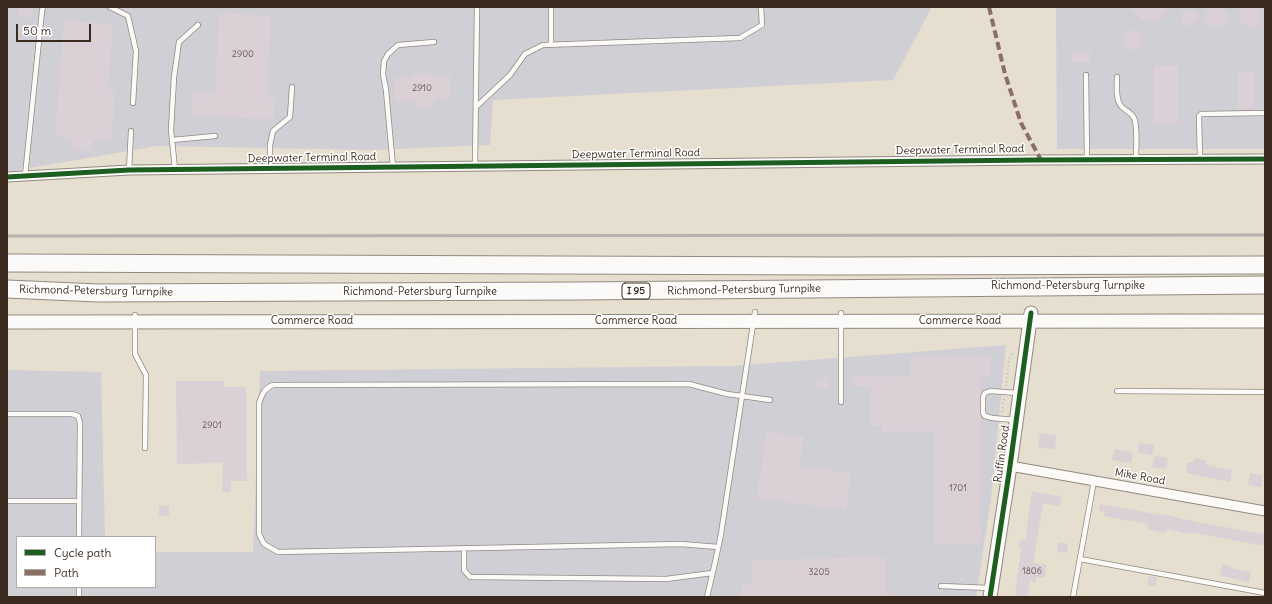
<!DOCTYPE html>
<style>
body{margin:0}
#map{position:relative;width:1272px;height:604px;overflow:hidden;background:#e6dece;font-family:Delius,sans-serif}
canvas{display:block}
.frame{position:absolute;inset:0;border:8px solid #3b2a1e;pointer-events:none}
.legend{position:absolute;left:16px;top:536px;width:140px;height:52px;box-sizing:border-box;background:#fff;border:1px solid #b1aaa5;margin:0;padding:5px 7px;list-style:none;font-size:12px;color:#3b2a1e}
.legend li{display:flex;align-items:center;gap:8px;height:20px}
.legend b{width:20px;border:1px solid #b1aaa5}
.scale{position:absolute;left:16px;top:24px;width:75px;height:18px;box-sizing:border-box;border:2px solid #3b2a1e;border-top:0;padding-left:5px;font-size:12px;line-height:14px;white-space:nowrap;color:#3b2a1e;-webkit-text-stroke:3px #fff;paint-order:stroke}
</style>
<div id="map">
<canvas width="1272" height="604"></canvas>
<div class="frame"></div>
<ul class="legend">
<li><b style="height:5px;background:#1b5e20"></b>Cycle path</li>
<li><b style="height:5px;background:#8d6e63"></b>Path</li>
</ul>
<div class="scale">50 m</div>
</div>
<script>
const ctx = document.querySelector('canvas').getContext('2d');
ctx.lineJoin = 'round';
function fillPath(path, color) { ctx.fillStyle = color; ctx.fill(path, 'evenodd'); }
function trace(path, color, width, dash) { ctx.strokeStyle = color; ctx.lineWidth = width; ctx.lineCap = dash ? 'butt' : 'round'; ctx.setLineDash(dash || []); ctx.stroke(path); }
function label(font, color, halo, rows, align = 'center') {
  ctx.font = font + ' Delius,sans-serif'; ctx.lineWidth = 3; ctx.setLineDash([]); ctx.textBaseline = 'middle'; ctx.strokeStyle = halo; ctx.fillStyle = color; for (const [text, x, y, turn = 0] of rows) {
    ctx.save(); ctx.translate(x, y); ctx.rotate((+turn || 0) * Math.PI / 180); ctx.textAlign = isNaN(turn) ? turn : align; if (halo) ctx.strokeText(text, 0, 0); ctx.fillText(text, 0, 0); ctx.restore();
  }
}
fillPath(new Path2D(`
 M 7,7 L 932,7 L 893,80 L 493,100 L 490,145 L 372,150 L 157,146 L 7,172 Z
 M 1056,7 L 1265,7 L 1265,149 L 1057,149 Z
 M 1006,345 L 991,499 L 976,597 L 7,597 L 7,370 L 101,372 L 105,537 L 17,537 L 17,587 L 155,587 L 155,552 L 253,552 L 260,371 L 731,366 Z`), '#d1cfd6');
fillPath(new Path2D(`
 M 19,7 L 33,7 L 32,18 L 18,16 Z
 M 1130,7 L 1170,7 L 1163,16 L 1158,19 L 1152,21 L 1142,20 Z
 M 1211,7 L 1222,7 L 1229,16 L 1223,27 L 1214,28 L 1207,24 L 1203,18 L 1207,10 Z
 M 1243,7 L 1259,7 L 1261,11 L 1262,18 L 1259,25 L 1251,28 L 1247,27 L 1241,23 L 1237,16 Z
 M 1187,9 L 1195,11 L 1200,17 L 1195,24 L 1190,26 L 1181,24 L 1181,13 Z
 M 219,13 L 271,16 L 267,97 L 275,97 L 274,119 L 192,116 L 193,93 L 215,94 Z
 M 64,21 L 113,24 L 108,90 L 115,91 L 111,141 L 93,139 L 92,151 L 71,149 L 71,138 L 55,136 Z
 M1123 40a10 10 0 1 1 20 0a10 10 0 1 1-20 0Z
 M 1072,51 L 1090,51 L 1090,62 L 1072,62 Z
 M 1154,66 L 1178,66 L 1178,124 L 1154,124 Z
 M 1238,71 L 1254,71 L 1254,109 L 1238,108 Z
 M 432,73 L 432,76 L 450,75 L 451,98 L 434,99 L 434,107 L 414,108 L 414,101 L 395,102 L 394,78 L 413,77 L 413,74 Z
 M 991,355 L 991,377 L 980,377 L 981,544 L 934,544 L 935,431 L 882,432 L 882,426 L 871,426 L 871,386 L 852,386 L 852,377 L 911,376 L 911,356 Z
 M 817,378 L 828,378 L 828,389 L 817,389 Z
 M 176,381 L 224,381 L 224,387 L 246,387 L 247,481 L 231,481 L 231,492 L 222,492 L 223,463 L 177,464 Z
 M 766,432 L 804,437 L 800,466 L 851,473 L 846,510 L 757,498 Z
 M 1040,433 L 1056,435 L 1055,449 L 1038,447 Z
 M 1139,443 L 1154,445 L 1152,455 L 1138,452 Z
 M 1115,449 L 1133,452 L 1131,463 L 1112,460 Z
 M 1155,456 L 1168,458 L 1166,469 L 1152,467 Z
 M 1194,458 L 1206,460 L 1206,465 L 1232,470 L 1230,482 L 1186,473 L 1187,462 L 1193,463 Z
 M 1250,473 L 1263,476 L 1261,487 L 1248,485 Z
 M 1032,491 L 1062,497 L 1060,506 L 1043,503 L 1033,563 L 1046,565 L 1045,578 L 1036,577 L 1036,582 L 1030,581 L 1028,597 L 1017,597 L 1017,595 L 1015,595 L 1021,549 L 1019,549 L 1020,540 L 1025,541 Z
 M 1100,504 L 1161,515 L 1161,514 L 1201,523 L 1265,534 L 1265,546 L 1189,532 L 1189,534 L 1167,529 L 1166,533 L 1147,529 L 1148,524 L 1104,516 L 1105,512 L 1099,511 Z
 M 159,506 L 169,506 L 169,516 L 159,516 Z
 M 1059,542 L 1068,544 L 1067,553 L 1057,551 Z
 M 885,557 L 886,597 L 742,597 L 741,585 L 752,585 L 751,560 Z
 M 1222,564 L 1231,566 L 1231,568 L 1251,572 L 1249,582 L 1220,575 Z
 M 1149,576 L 1157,577 L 1155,587 L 1147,585 Z`), '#dbd0d6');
const lane = new Path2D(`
 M 110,7 L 128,16 L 136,51 L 133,103
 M 551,7 L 551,45
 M 1086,75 L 1087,159
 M 1117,77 C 1117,85 1115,101 1122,107 C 1126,111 1131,112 1134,118 C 1138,127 1136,148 1136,159
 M 476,107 L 510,75 L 525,54 L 543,45 L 740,38 L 762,25 L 761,7
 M 172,140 L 215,136
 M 1200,159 L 1199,116 L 1201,114 L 1265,113
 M 475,166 L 477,7
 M 393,167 L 386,90 L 383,74 L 384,61 L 388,54 L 398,45 L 434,42
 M 270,168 L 270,145 L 273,131 L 290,117 L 292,87
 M 175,169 L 171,130 L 174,77 L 179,42 L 198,25
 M 129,170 L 131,131
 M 25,176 L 42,11 L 43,7
 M 755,312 L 742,396 L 770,400
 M 135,315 L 135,354 L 146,375 L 145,448
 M 1117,391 L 1265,392
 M 841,402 L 841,313
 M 7,414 L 72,414 L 78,416 L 80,423 L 79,537
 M 1015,420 L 992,418 L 985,416 L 983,413 L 983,397 L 985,393 L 990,391 L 1018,393
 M 7,501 L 79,501
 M 464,548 L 464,570 L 470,577 L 666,579 L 712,573
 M 1080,559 L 1265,593
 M 941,586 L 990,588
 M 79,597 L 79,587
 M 707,597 C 712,576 717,555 721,534 L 742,396 L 727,394 L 689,384 L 273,385 C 264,388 262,395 259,403 L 259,534 L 264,544 L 278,552 L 681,544 L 718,547
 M 1073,597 L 1094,481`);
const street = new Path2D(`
 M 7,177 L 129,170 L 1034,160 L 1265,159
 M 1010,466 L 1265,511`);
const secondary = new Path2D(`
 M 7,322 L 1265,321
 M 990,597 L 1010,466 L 1031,313`);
const highway = new Path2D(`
 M 7,263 L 834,266 L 1265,265
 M 7,289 L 98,293 L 576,291 L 1265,285`);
trace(lane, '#918a80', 6);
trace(street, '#918a80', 11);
trace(secondary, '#918a80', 15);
trace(highway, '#918a80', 19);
trace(new Path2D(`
 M 1006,386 L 1009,359 L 1012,354
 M 1002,412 L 1004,398`), '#bebbb7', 2, [1, 3]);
trace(lane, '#fbfaf8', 4.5);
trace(street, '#fbfaf8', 9);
trace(secondary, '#fbfaf8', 13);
trace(highway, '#fbfaf8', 17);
trace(new Path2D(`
 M 7,236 L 1265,235`), '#b6b3af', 3);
trace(new Path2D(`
 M 989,7 L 1005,74 L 1021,123 L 1041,160`), '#8d6e63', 4, [8, 4]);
trace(new Path2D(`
 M 7,177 L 129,170 L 1034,160 L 1265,159
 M 990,597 L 1010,466 L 1031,313`), '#1b5e20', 5);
label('9px', '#63544c', null, [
 ["2900",243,54],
 ["2910",422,88],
 ["2901",212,425],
 ["1701",958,488],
 ["1806",1032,571],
 ["3205",819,572]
]);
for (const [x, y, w] of [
 [636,291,28]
]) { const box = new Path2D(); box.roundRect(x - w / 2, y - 8, w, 16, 3); ctx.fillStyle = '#fff'; ctx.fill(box); trace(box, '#3b2a1e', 1); }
label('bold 10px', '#3b2a1e', null, [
 ["I 95",636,291]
]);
label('11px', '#3b2a1e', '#fff', [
 ["Deepwater Terminal Road",960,150,-1],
 ["Deepwater Terminal Road",636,154,-1],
 ["Deepwater Terminal Road",312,158,-1],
 ["Richmond-Petersburg Turnpike",1068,286],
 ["Richmond-Petersburg Turnpike",744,290,-1],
 ["Richmond-Petersburg Turnpike",96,291,1],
 ["Richmond-Petersburg Turnpike",420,292],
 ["Commerce Road",312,321],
 ["Commerce Road",636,321],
 ["Commerce Road",960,321],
 ["Ruffin Road",1002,454,-82],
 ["Mike Road",1140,477,10]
]);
</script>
